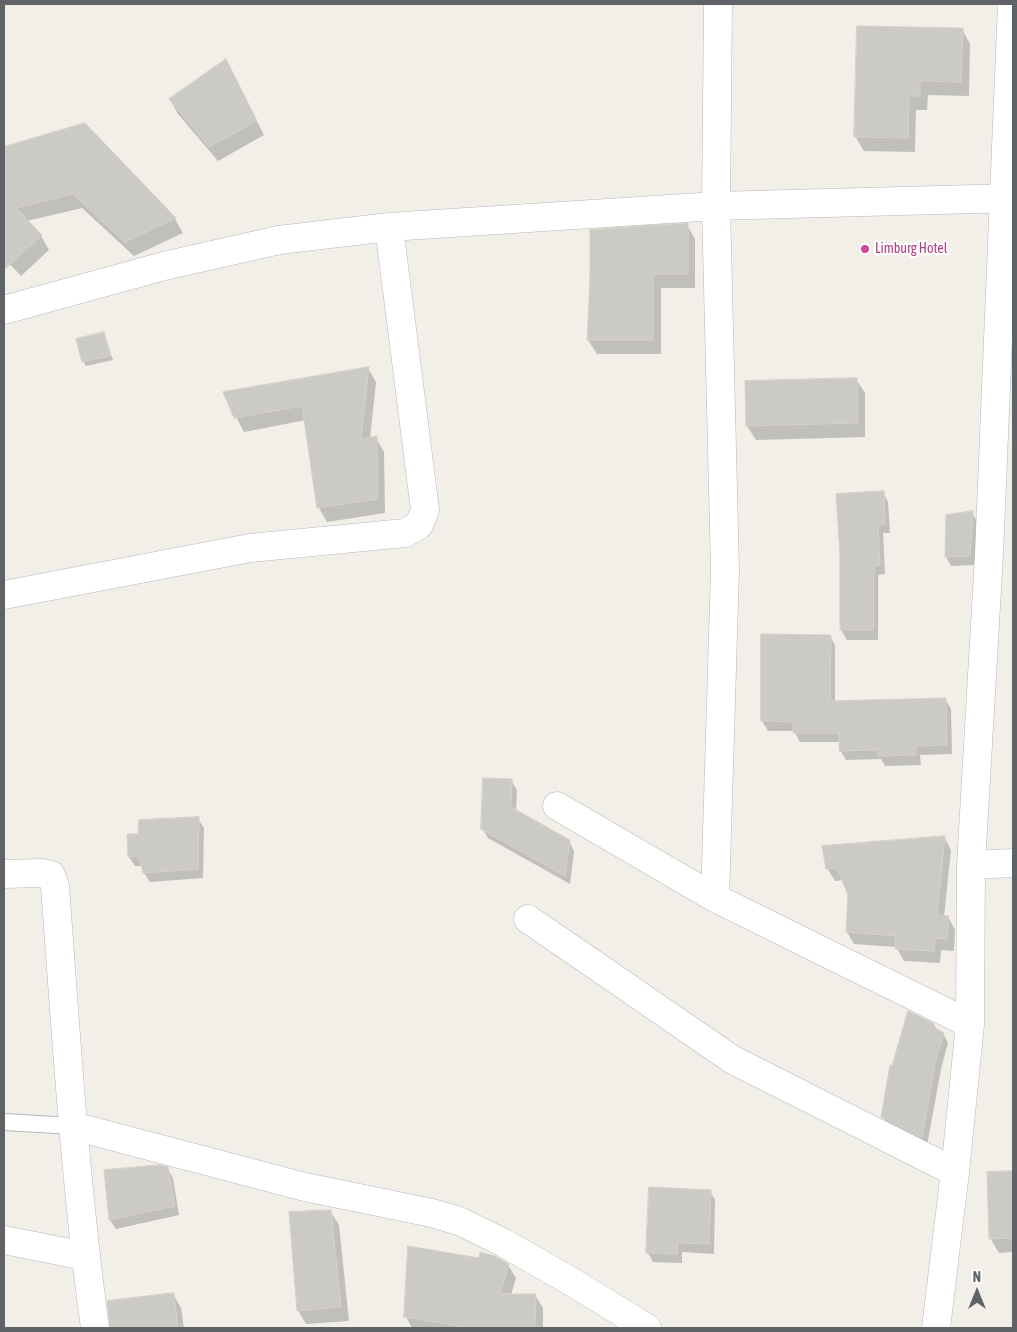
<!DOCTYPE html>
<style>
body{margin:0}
#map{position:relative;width:1017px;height:1332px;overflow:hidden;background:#f1efe8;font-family:"Asap Condensed",sans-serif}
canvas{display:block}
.frame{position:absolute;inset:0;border:5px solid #5f6368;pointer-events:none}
.north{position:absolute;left:952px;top:1267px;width:50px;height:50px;-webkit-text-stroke:4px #fff;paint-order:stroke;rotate:0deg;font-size:14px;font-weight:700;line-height:20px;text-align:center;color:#5f6368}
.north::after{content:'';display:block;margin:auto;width:18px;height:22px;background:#5f6368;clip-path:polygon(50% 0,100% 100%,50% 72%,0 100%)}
</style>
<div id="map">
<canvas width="1017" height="1332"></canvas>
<div class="frame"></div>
<div class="north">N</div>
</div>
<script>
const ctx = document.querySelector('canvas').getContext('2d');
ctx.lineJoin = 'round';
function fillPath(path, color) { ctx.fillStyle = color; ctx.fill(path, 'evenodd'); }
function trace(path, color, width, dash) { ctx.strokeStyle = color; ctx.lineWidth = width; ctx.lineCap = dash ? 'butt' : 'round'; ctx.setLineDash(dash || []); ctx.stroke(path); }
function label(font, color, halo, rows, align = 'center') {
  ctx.font = font + ' "Asap Condensed",sans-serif'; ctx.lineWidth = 4.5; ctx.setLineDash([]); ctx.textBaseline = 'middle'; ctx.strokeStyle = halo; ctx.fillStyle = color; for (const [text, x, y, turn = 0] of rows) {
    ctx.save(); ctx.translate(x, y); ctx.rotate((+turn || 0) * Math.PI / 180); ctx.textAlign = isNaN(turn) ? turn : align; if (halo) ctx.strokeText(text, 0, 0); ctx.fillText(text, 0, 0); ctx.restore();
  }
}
fillPath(new Path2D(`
 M 962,29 L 970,44 L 969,96 L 928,95 L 927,110 L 916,110 L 915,152 L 864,151 L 855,136 Z
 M 226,61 L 264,135 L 218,161 L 178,114 L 170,100 Z
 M 85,124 L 175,219 L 183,233 L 134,256 L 82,208 L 27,221 L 41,236 L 49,250 L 21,276 L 4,258 L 4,149 Z
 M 687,225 L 695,239 L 695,288 L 661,288 L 661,354 L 597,354 L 588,340 L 591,231 Z
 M 103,333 L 113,360 L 86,366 L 83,361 Z
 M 368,368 L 376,382 L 370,439 L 376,438 L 384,452 L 385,513 L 327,522 L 319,508 L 306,420 L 244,432 L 236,417 Z
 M 856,379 L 865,393 L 865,437 L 756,440 L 747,426 Z
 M 883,492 L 888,502 L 890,533 L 883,533 L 885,574 L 878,575 L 878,640 L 847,640 L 841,630 L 841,578 Z
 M 972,512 L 977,522 L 975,565 L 951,566 L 946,557 Z
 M 763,635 L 830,636 L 835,645 L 835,702 L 945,699 L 951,709 L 952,754 L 920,755 L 921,765 L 885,766 L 881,759 L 846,760 L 840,750 L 840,742 L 800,742 L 794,731 L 768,731 L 762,721 Z
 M 511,780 L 517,790 L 516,811 L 569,841 L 574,851 L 570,884 L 488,838 L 482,828 Z
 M 198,819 L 204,828 L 203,878 L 150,882 L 144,873 L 143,866 L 135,866 L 129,857 L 128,835 L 140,835 Z
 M 944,837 L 951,850 L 944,917 L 948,917 L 955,930 L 954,951 L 941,950 L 940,963 L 904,961 L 896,947 L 854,944 L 847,932 L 849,895 L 843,880 L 835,881 L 827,868 Z
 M 943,1033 L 948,1043 L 941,1069 L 927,1146 L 888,1127 L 883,1117 Z
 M 167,1168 L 173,1178 L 179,1215 L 116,1229 L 110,1220 Z
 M 1013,1172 L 1013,1252 L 999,1253 L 990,1238 L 988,1173 Z
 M 710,1191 L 715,1200 L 714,1254 L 682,1252 L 682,1263 L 653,1262 L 648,1253 Z
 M 330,1211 L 339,1225 L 349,1321 L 306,1324 L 298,1310 Z
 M 508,1265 L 516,1278 L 511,1295 L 535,1295 L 543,1308 L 543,1328 L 412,1328 L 406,1317 Z
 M 173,1294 L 181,1308 L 184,1328 L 111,1328 L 112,1326 Z`), '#0003');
const building = new Path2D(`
 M 857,26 L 963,28 L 961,82 L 920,81 L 920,96 L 909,96 L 908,138 L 854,137 Z
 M 226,59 L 257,121 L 209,147 L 169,99 Z
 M 85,123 L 176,218 L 125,242 L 73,194 L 16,208 L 42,235 L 4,270 L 4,147 Z
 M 688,223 L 688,274 L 653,274 L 653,340 L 587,340 L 590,282 L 590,230 Z
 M 104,332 L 111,356 L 82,362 L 76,339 Z
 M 369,367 L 361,439 L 377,436 L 378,499 L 317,508 L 302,406 L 234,418 L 223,392 Z
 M 857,378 L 858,423 L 746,426 L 745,381 Z
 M 884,491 L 885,524 L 878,524 L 880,565 L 874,566 L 874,630 L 840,630 L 840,555 L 836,494 Z
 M 973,511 L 970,556 L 945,557 L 946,515 Z
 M 761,634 L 831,635 L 830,701 L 946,698 L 947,745 L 916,746 L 916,755 L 878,756 L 878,750 L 839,751 L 839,733 L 793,733 L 793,722 L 761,721 Z
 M 483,778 L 512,779 L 511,807 L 570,840 L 565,876 L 481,829 Z
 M 199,817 L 198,869 L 143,873 L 139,856 L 128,857 L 127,834 L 138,834 L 139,820 Z
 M 945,836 L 937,915 L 949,916 L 947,939 L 935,938 L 934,951 L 895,949 L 896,936 L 846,932 L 848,895 L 837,868 L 826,869 L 822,846 Z
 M 908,1011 L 933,1023 L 936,1028 L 944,1033 L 936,1059 L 922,1138 L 881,1117 L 890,1065 L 892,1065 Z
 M 160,1165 L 168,1167 L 175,1206 L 109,1220 L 104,1170 Z
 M 1013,1171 L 1013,1238 L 989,1239 L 987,1172 Z
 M 649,1187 L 711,1190 L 709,1244 L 678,1243 L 677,1254 L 646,1253 Z
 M 331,1210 L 341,1307 L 297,1311 L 289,1212 Z
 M 408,1246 L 479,1258 L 480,1252 L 495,1256 L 509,1264 L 500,1294 L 536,1294 L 535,1328 L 470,1328 L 404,1317 Z
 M 174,1293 L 178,1328 L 110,1328 L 107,1301 Z`);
fillPath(building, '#cccac5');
trace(building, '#d6d1c6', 1);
const lane = new Path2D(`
 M 4,1122 L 73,1126`);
const street = new Path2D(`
 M 4,310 L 164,266 L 279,240 L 389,227 L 716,206 L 1013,198
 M 4,595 L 250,548 L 405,533 L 419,525 L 425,510 L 389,227
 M 557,806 L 715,898 L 970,1024
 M 971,865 L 1013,863
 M 4,874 L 42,873 L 51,875 L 55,886 C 66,1034 75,1182 95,1328
 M 715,898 L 725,570 L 716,206 L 718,4
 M 528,919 L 733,1060 L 955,1172
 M 73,1126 L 305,1187 L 432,1213 L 459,1221 L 504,1243 L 572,1282 L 647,1328
 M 4,1240 L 85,1256
 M 936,1328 L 955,1172 L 970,1024 L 971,865 L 989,555 L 1012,4`);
trace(lane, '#b5b8bc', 18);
trace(street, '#b5b8bc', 29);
trace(lane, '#fff', 16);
trace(street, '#fff', 28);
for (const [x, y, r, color] of [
 [865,249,5,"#d1479c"]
]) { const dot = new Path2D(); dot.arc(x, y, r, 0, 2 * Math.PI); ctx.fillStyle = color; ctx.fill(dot); trace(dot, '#fff', 2); }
label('14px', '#b23c85', '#fff', [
 ["Limburg Hotel",875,249]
], 'left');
</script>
